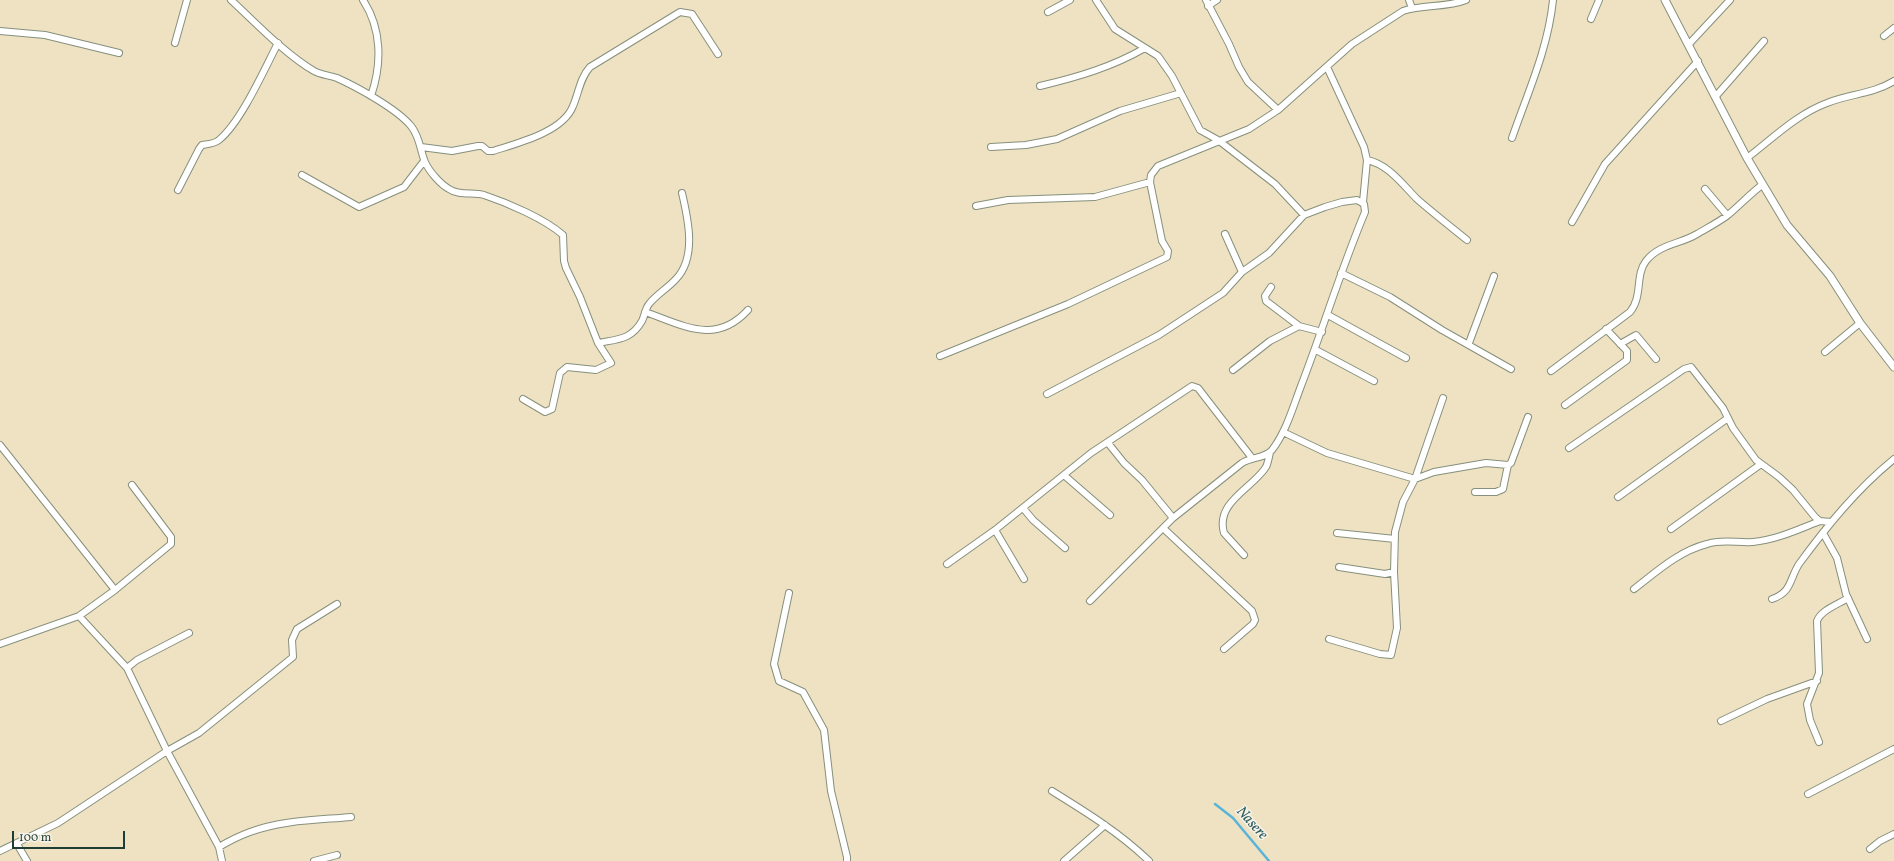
<!DOCTYPE html>
<style>
body{margin:0}
#map{position:relative;width:1894px;height:861px;overflow:hidden;background:#eee2c3;font-family:Vollkorn,serif}
canvas{display:block}
.scale{position:absolute;left:12px;top:831px;width:113px;height:18px;box-sizing:border-box;border:2px solid #1f3d34;border-top:0;padding-left:5px;font-size:12px;line-height:14px;white-space:nowrap;color:#1f3d34;-webkit-text-stroke:3px #f7f3e8;paint-order:stroke}
</style>
<div id="map">
<canvas width="1894" height="861"></canvas>
<div class="scale">100 m</div>
</div>
<script>
const ctx = document.querySelector('canvas').getContext('2d');
ctx.lineJoin = 'round';
function trace(path, color, width, dash) { ctx.strokeStyle = color; ctx.lineWidth = width; ctx.lineCap = dash ? 'butt' : 'round'; ctx.setLineDash(dash || []); ctx.stroke(path); }
function label(font, color, halo, rows, align = 'center') {
  ctx.font = font + ' Vollkorn,serif'; ctx.lineWidth = 3; ctx.setLineDash([]); ctx.textBaseline = 'middle'; ctx.strokeStyle = halo; ctx.fillStyle = color; for (const [text, x, y, turn = 0] of rows) {
    ctx.save(); ctx.translate(x, y); ctx.rotate((+turn || 0) * Math.PI / 180); ctx.textAlign = isNaN(turn) ? turn : align; if (halo) ctx.strokeText(text, 0, 0); ctx.fillText(text, 0, 0); ctx.restore();
  }
}
trace(new Path2D(`
 M 1215,804 L 1233,818 L 1269,861`), '#5ab4d8', 2.5);
const minor = new Path2D(`
 M 231,0 C 256,23 285,54 314,71 C 321,75 329,75 337,78 C 357,87 397,109 411,126 C 420,137 420,150 425,162 C 429,171 440,184 449,189 C 459,196 473,192 484,195 C 508,203 545,219 563,235 L 564,261 L 566,268 L 580,297 L 598,343 L 611,363 L 596,370 L 567,367 L 560,373 L 552,409 L 545,412 L 523,399
 M 363,0 C 382,29 382,64 371,96
 M 1096,0 L 1115,29 L 1158,56 L 1172,76 L 1200,130 L 1218,140 L 1275,184 L 1304,215
 M 1206,0 L 1229,44 L 1239,67 L 1248,82 L 1278,110
 M 1409,0 L 1412,8
 M 1208,6 L 1217,0
 M 1048,12 L 1070,0
 M 1591,19 L 1599,0
 M 0,31 L 45,35 L 119,53
 M 1884,36 L 1894,28
 M 175,43 L 187,0
 M 1689,44 L 1730,0
 M 1327,67 L 1364,147 L 1367,160 L 1363,202
 M 1040,86 C 1078,77 1112,67 1145,48
 M 1716,96 L 1764,41
 M 1512,138 C 1528,92 1548,49 1553,0
 M 421,147 L 452,151 L 478,146 L 482,146 L 488,151 L 493,151 C 518,143 563,132 573,106 C 579,92 580,78 590,67 L 680,12 L 692,14 L 718,54
 M 991,147 L 1026,145 L 1057,139 L 1120,111 L 1181,93
 M 1747,158 C 1772,139 1797,114 1827,103 C 1849,94 1873,94 1894,81
 M 1367,160 C 1388,164 1403,185 1417,199 C 1433,213 1451,227 1467,240
 M 302,175 L 359,207 L 404,187 L 424,161
 M 1705,189 L 1727,215
 M 178,190 L 199,149 L 202,145 C 208,144 214,144 219,140 C 241,122 264,70 278,43
 M 976,206 L 1008,200 L 1095,197 L 1150,182
 M 1572,222 L 1605,164 L 1698,61
 M 1225,234 L 1242,272
 M 1341,273 L 1390,297 L 1442,330 L 1511,369
 M 1271,287 L 1265,296 L 1266,301 L 1299,326 L 1322,332
 M 645,312 C 683,325 715,346 748,310
 M 1328,315 L 1406,358
 M 598,343 C 618,339 631,340 642,321 C 645,315 645,309 649,304 C 657,294 668,288 676,279 C 697,257 688,219 682,193
 M 1469,343 L 1494,276
 M 1620,344 L 1636,335 L 1656,359
 M 1316,350 L 1374,381
 M 1825,352 L 1860,323
 M 940,356 L 1068,304 L 1167,257 L 1168,251 L 1162,241 L 1150,182 L 1151,175 L 1158,166 L 1249,129 L 1278,110 L 1352,44 L 1403,11 C 1423,4 1446,8 1466,0
 M 1233,370 L 1270,341 L 1299,326
 M 1551,371 L 1630,312 C 1643,296 1635,275 1646,261 C 1659,244 1681,244 1697,234 C 1707,228 1719,222 1728,215 C 1740,205 1750,194 1762,185
 M 1047,394 L 1159,335 L 1223,293 L 1242,272 L 1269,253 L 1304,215 L 1325,207 L 1342,202 L 1357,200 L 1364,204 L 1365,212 C 1341,269 1323,329 1301,386 C 1293,407 1286,432 1272,450 C 1266,458 1251,457 1242,463 L 1173,518 L 1090,601
 M 1565,405 L 1627,360 L 1627,351 L 1606,329
 M 1283,432 L 1327,453 L 1415,479 L 1434,472 L 1486,463 L 1508,465 L 1511,463 L 1528,417
 M 1108,443 L 1124,463 L 1142,480 L 1173,518
 M 0,445 L 115,590
 M 1569,448 L 1684,369 L 1691,367 L 1723,408 L 1733,428 L 1756,460 L 1779,477 L 1793,490 L 1815,517 L 1820,521 L 1831,522
 M 1065,476 L 1110,515
 M 1475,492 L 1496,492 L 1503,489 L 1508,465
 M 1618,497 L 1728,418
 M 1023,508 L 1033,520 L 1065,548
 M 1163,528 L 1252,611 L 1255,620 L 1253,624 L 1224,649
 M 1671,529 L 1761,464
 M 995,530 L 1024,579
 M 1337,533 L 1395,539
 M 1823,533 L 1837,558 L 1846,594 L 1867,639
 M 1244,555 L 1224,533 C 1215,502 1253,488 1266,467 C 1268,463 1269,457 1270,452
 M 947,564 L 995,530 L 1091,453 L 1192,386 L 1198,388 L 1252,458
 M 1339,567 L 1385,574 L 1394,572
 M 1634,589 C 1656,572 1679,551 1707,544 C 1721,539 1738,543 1753,542 C 1776,540 1799,529 1820,521
 M 789,593 L 774,664 L 779,681 L 803,692 L 824,730 L 831,791 L 847,857 L 847,861
 M 1772,599 C 1792,592 1789,580 1799,564 C 1827,526 1857,489 1894,459
 M 79,616 L 127,668 L 167,751 L 219,847 L 222,861
 M 1329,639 L 1380,654 L 1391,655 L 1397,628 L 1394,572 L 1395,532 L 1403,502 L 1415,479 L 1443,398
 M 0,644 L 79,616 L 115,590 L 171,544 L 171,537 L 132,485
 M 127,668 L 137,660 L 189,633
 M 1721,721 L 1767,699 L 1817,681
 M 1819,742 L 1810,720 L 1807,704 L 1819,673 L 1817,621 C 1821,610 1839,604 1848,598
 M 1052,791 C 1086,812 1120,833 1149,861
 M 1808,794 L 1894,749
 M 17,844 L 27,861
 M 219,847 C 229,841 239,836 250,832 C 282,820 318,820 351,817
 M 1870,849 L 1880,841 L 1894,834
 M 0,851 L 58,823 L 167,751 L 199,733 L 293,657 L 292,640 L 297,629 L 337,604
 M 314,861 L 337,855
 M 1064,861 L 1105,825`);
const tertiary = new Path2D(`
 M 1665,0 L 1747,158 L 1787,225 L 1830,276 L 1860,323 L 1894,367`);
trace(minor, '#86907c', 8);
trace(tertiary, '#86907c', 9);
trace(minor, '#fff', 6);
trace(tertiary, '#fff', 7);
label('italic 15px', '#2e5b5d', '#f7f3e8', [
 ["Nasere",1251,824,48]
]);
</script>
